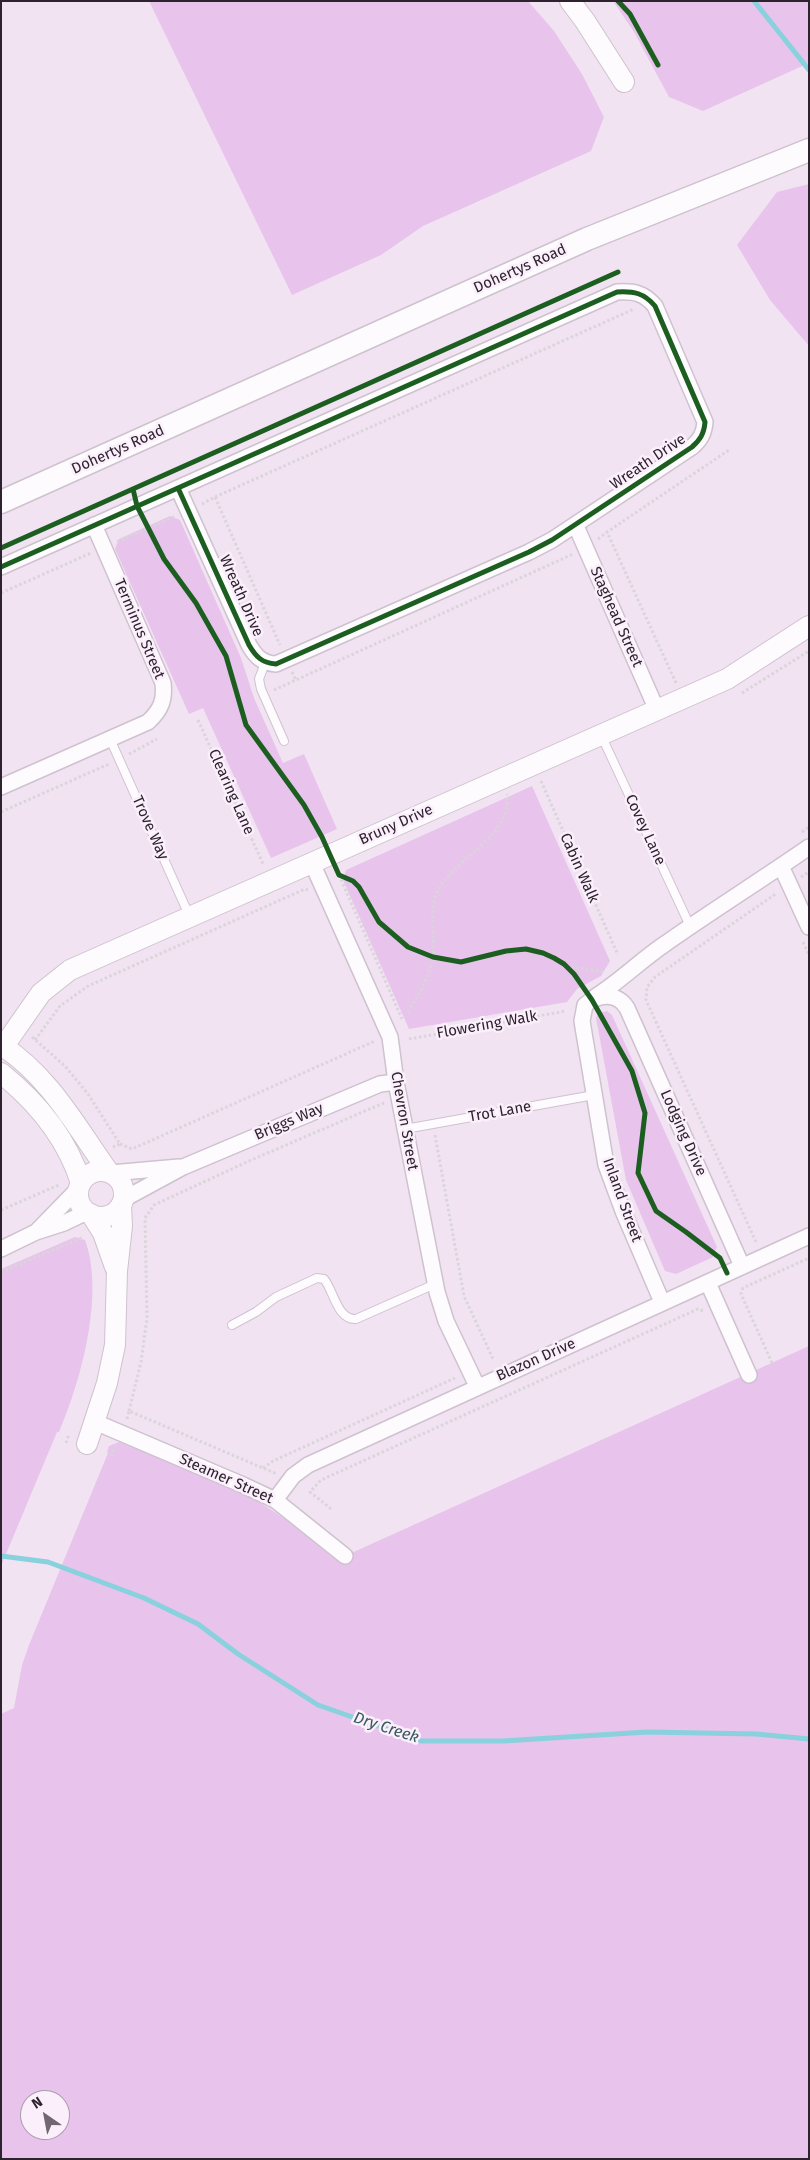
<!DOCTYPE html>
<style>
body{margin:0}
#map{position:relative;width:810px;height:2160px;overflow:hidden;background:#f2e3f3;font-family:"Fira Sans",sans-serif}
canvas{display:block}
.frame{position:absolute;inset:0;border:2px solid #2d232e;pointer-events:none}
.north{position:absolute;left:20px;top:2090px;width:50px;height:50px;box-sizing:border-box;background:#fbeffc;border:1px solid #a99daa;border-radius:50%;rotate:327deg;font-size:14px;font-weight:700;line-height:20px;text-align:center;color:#2d232e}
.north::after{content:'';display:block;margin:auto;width:18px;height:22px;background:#726673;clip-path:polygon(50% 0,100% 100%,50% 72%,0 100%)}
</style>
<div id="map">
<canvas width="810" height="2160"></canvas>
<div class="frame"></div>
<div class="north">N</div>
</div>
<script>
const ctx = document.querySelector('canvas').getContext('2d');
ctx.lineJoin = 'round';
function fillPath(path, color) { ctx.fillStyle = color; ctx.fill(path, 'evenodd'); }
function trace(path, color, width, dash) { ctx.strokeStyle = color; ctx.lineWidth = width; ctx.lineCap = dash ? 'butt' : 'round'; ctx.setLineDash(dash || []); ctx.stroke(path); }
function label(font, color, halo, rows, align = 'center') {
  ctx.font = font + ' "Fira Sans",sans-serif'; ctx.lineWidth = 5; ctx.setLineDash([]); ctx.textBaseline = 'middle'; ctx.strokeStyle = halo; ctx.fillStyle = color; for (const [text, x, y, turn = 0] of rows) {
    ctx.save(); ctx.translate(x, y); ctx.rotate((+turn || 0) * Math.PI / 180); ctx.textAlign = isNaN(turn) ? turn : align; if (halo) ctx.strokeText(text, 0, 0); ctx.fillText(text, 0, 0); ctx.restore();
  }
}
fillPath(new Path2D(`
 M 149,1 L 528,1 L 554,31 L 582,74 L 604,117 L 591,151 L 423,226 L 381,255 L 292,295 Z
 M 613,1 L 809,1 L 809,63 L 703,111 L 669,97 L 634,32 Z
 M 809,184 L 809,346 L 770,300 L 737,245 L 777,192 Z
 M 170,516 L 180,520 L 241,658 L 254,698 L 283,763 L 304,754 L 337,829 L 271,858 L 203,708 L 189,714 L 115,549 L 119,539 Z
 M 532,786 L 610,961 L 601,976 L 577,989 L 567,1002 L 409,1029 L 343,880 L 346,870 Z
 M 607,1011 L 612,1015 L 717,1247 L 713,1257 L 676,1274 L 665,1271 L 626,1180 L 596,1018 L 598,1013 Z
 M 75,1237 L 85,1240 C 105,1294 81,1381 59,1432 L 57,1432 L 1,1566 L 1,1269 Z
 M 809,1346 L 809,2159 L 1,2159 L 1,1714 L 14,1708 L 22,1665 L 29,1645 L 108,1453 L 107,1452 L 109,1446 L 119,1442 C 170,1463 231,1482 276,1513 C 297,1527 316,1545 336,1560 ZM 30,2100 L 60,2100 L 60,2130 L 30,2130 Z`), '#e8c3ec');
trace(new Path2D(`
 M 754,1 L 809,70
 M 1,1556 L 48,1562 L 144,1598 L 198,1624 L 238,1654 L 318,1705 L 421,1741 L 503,1741 L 647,1732 L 756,1734 L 809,1739`), '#88d1dd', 5);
const service = new Path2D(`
 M 265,663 L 259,679 L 261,689 L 284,741
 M 601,735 L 690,926
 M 110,739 L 189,915
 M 405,1129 L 594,1095
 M 232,1325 L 256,1312 L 276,1297 L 317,1278 L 324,1279 C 334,1291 337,1320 356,1319 L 435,1284`);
const minor = new Path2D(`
 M 576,526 L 656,708
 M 1,567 L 617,292 C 634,291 644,293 655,306 L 705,422 C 704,434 700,440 692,447 L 552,540 L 529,552 L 276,664 C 262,663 256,657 249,645 L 178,488
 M 1,787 L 148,722 C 161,710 165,700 163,683 L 94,525
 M 312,863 L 390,1037 L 396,1082 L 437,1292 L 446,1321 L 477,1386
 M 781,866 L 809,927
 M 595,997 C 619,982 639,962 662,946 C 710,912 760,881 809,847
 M 111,1173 L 179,1167
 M 124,1199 L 183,1167 L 380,1084 L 396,1082
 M 37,1231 L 79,1188
 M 1,1249 L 36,1232 L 64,1223 L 87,1212
 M 708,1283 L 749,1375
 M 662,1302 L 623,1211 L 606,1165 L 582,1021 L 585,1005 C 598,994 617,992 627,1008 L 742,1266
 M 95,1422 L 243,1485 L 275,1500 L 345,1556
 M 275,1500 L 293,1476 L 308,1465 L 809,1236`);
const tertiary = new Path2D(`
 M 570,1 L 585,21 L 624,82
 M 1,1045 C 49,1076 76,1126 108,1171
 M 4,1046 L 41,993 L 70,970 L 727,679 L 809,626
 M 1,1073 C 37,1102 67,1138 81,1183
 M78 1194a23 23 0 1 1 46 0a23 23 0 1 1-46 0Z
 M 91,1214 L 103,1233 L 115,1267
 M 87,1444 L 107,1383 L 115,1345 L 117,1271 L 122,1226 L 121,1205`);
const secondary = new Path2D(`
 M 1,502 L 587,239 L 809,150`);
trace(service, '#cec2cf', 10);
trace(minor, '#cec2cf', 18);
trace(tertiary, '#cec2cf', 22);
trace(secondary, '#cec2cf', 25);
trace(new Path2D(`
 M 215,497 L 634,309
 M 202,504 L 215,497 L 280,645
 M 598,539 L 607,532
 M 117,542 L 176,516
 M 1,593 L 91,553
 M 292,672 L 296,680
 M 676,683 L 607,532 L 729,450
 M 274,690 L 573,554
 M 742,693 L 809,651
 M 198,720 L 263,864
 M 129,754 L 157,739
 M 541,781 L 618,955
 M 1,812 L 109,764
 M 802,832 L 809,827
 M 339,875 L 402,1019
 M 801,877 L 809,872
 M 803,942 L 809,955
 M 566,966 L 604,972
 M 408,1012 C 418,995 430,978 433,957 C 436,936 428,913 437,893 C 452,858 513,837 507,794
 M 32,1037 L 65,1066 L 88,1094 L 120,1144 L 113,1147
 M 409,1039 L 566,1011
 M 35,1040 L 60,1006 L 88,986 L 305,889 L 308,890
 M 435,1135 L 464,1296 L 494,1361
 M 120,1144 L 132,1149 L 375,1041
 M 1,1210 L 59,1185
 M 756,1242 L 646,1000 L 647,987 L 655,977 L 777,893
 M 1,1272 L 84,1237
 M 772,1363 L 741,1294 L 743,1288 L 809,1258
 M 129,1411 L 141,1362 L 147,1318 L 145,1218 L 154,1205 L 249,1161 L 386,1102
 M 127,1419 L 129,1411 L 277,1474
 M 66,1443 L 69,1434
 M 111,1456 L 116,1446
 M 263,1468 L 273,1461 L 455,1378
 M 331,1509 L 310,1492 L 321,1480 L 698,1309 L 703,1311`), '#d9d5da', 3, [2.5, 2.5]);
trace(service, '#fdfbfd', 8);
trace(minor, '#fdfbfd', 15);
trace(tertiary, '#fdfbfd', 20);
trace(secondary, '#fdfbfd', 22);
trace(new Path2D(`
 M 618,1 L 630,14 L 658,65
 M 133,489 L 137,506 L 164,559 L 196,603 L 226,656 L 246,725 L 304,805 L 322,837 L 339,875 L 353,881 L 359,887 L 379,922 L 408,947 L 433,957 L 461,962 L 506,951 L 526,949 L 543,953 L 554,958 L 564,964 L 574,974 L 592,1000 L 632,1071 L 645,1113 L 638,1173 L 656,1211 L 686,1232 L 720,1258 L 727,1273
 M 1,548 L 618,272
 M 1,567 L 617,292 C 634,291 644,293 655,306 L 705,422 C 704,434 700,440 692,447 L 552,540 L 529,552 L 276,664 C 262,663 256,657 249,645 L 178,488`), '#1b5e20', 5);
label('15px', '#2d232e', '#fbeffc', [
 ["Dohertys Road",520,269,-24],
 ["Dohertys Road",118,450,-24],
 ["Wreath Drive",648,462,-34],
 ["Wreath Drive",241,596,66],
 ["Staghead Street",616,617,66],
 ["Terminus Street",139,629,67],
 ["Clearing Lane",231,792,66],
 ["Bruny Drive",396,825,-24],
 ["Trove Way",150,828,66],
 ["Covey Lane",645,830,65],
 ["Cabin Walk",579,868,66],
 ["Flowering Walk",487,1025,-10],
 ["Trot Lane",500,1112,-10],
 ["Chevron Street",404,1121,80],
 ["Briggs Way",289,1122,-23],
 ["Lodging Drive",683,1133,66],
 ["Inland Street",622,1200,70],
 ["Blazon Drive",536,1360,-24],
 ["Steamer Street",226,1479,24]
]);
label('italic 16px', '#385a5d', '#fbeffc', [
 ["Dry Creek",386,1728,18]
]);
</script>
